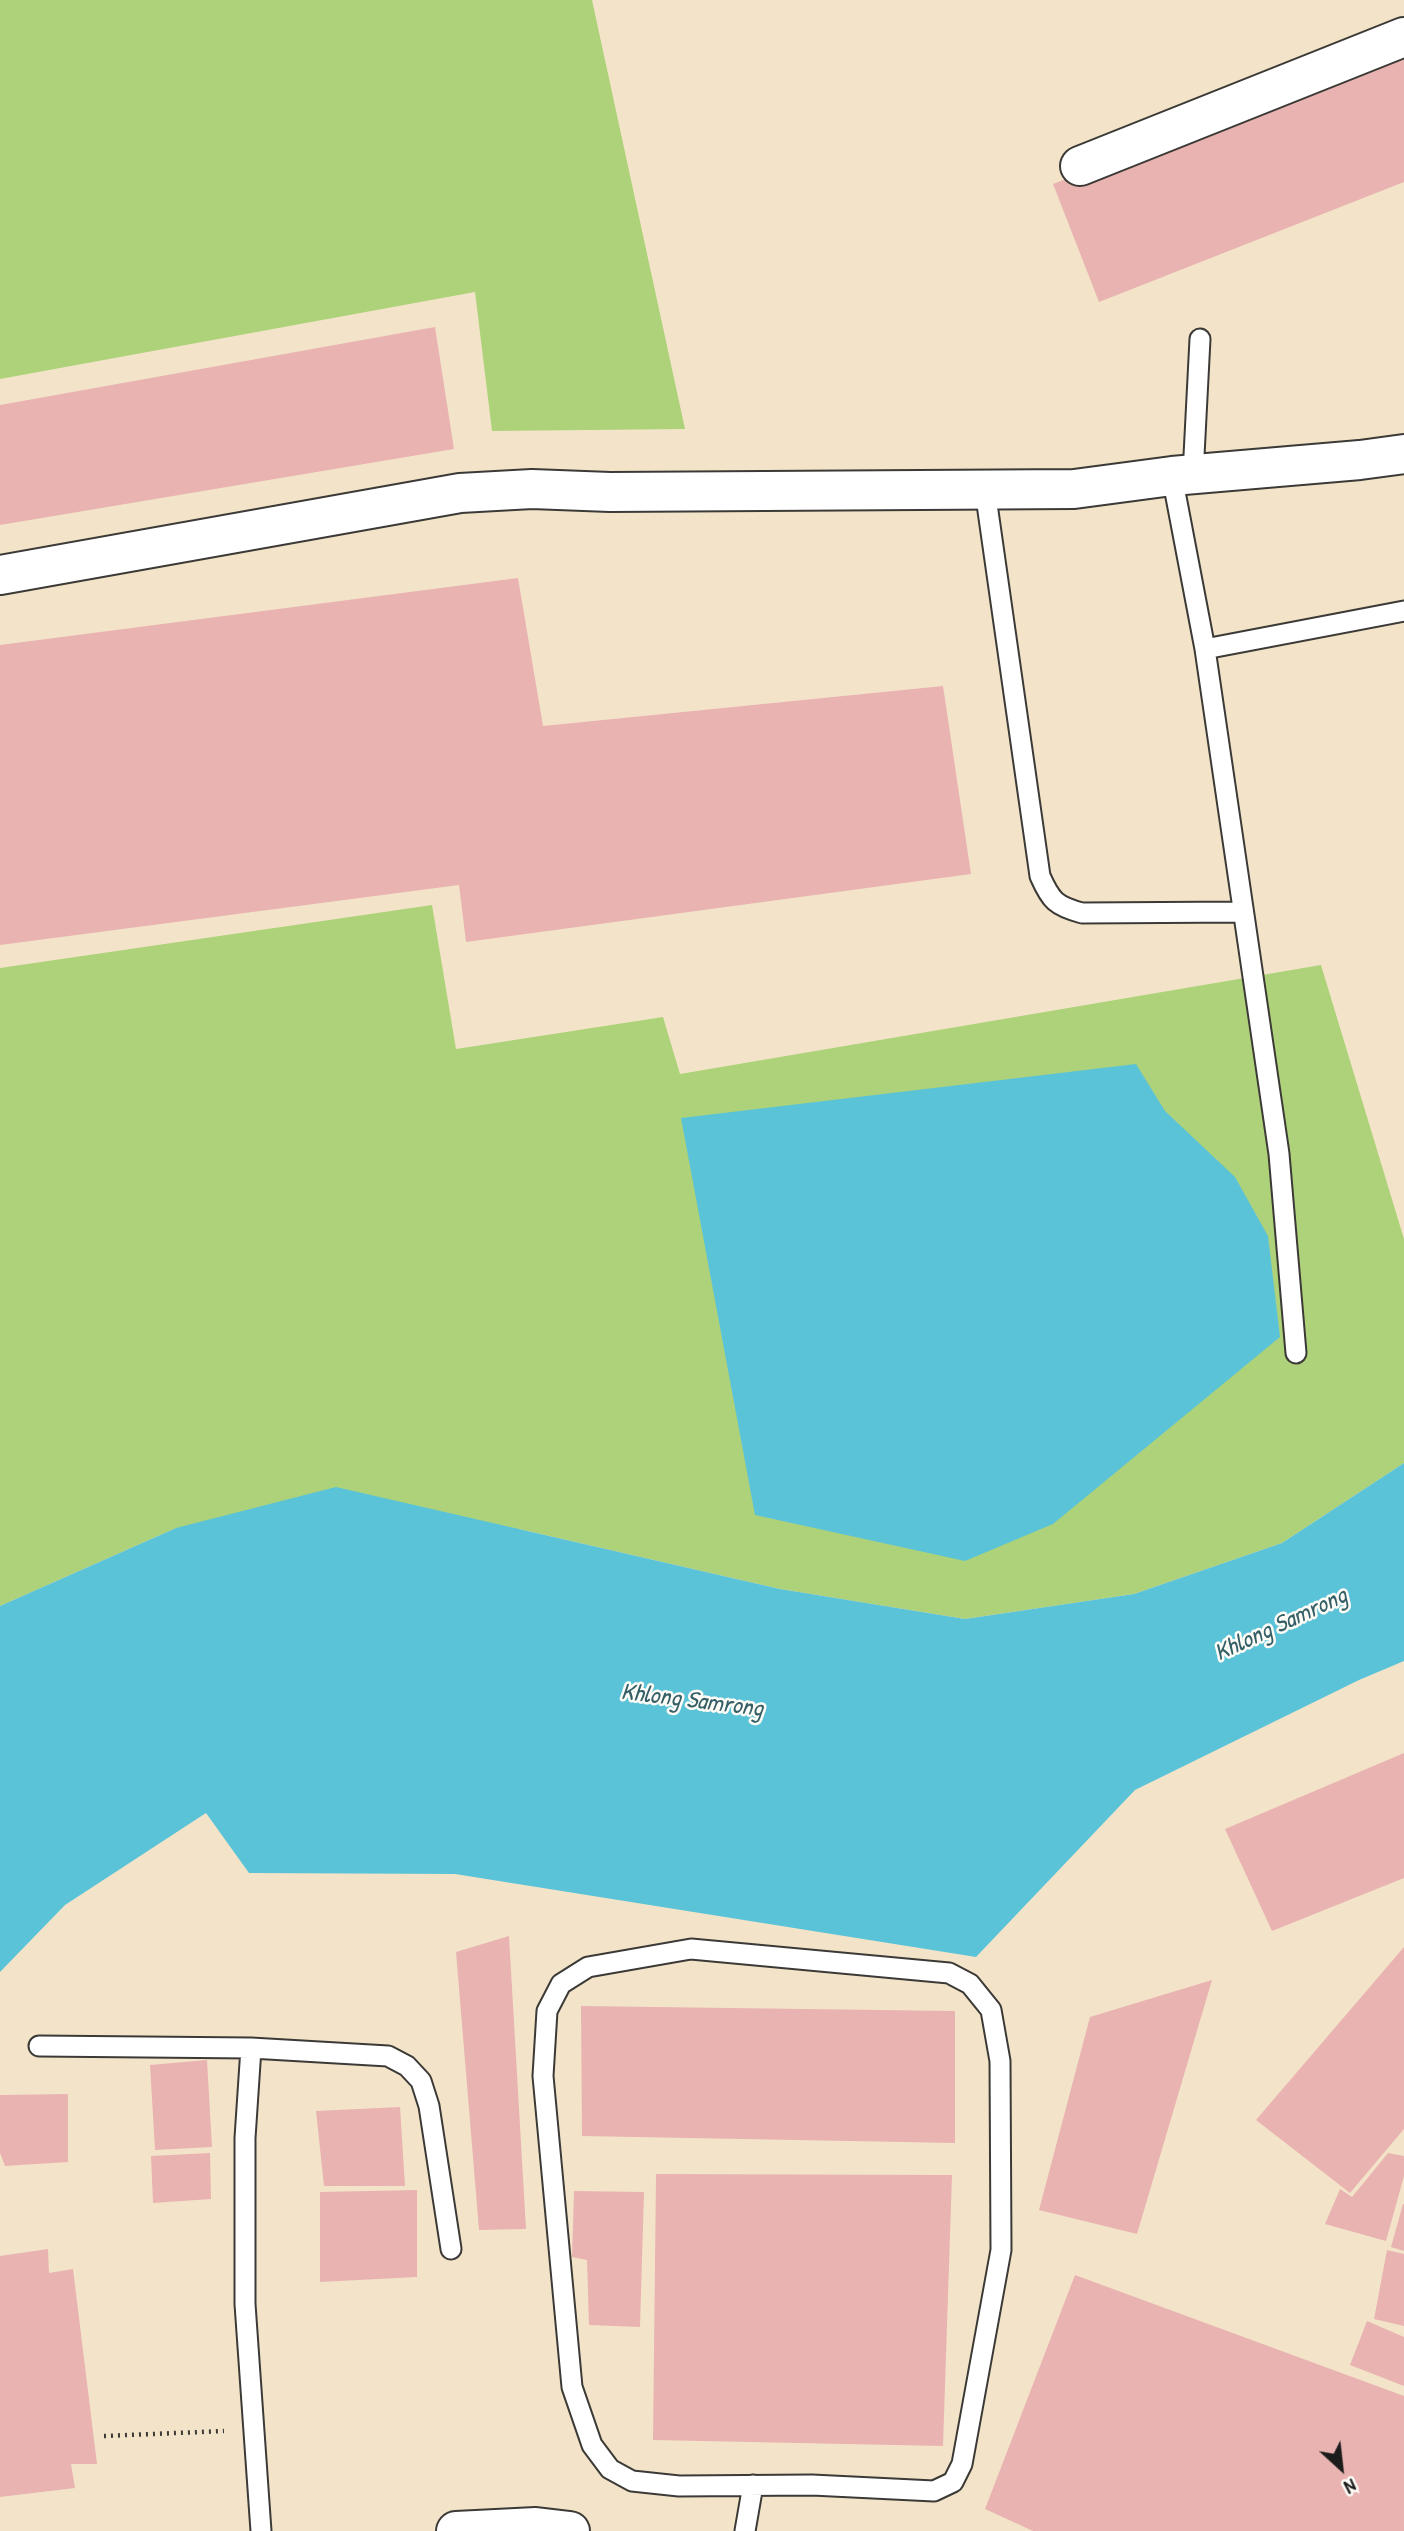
<!DOCTYPE html>
<style>
body{margin:0}
#map{position:relative;width:1404px;height:2531px;overflow:hidden;background:#f3e4c9;font-family:"Patrick Hand",sans-serif}
canvas{display:block}
.north{position:absolute;left:1306px;top:2433px;width:70px;height:70px;-webkit-text-stroke:5px #fdfcf7;paint-order:stroke;rotate:153deg;font-size:19px;font-weight:700;line-height:28px;text-align:center;color:#1c1c1c}
.north::after{content:'';display:block;margin:auto;width:24px;height:32px;background:#1c1c1c;clip-path:polygon(50% 0,100% 100%,50% 72%,0 100%)}
</style>
<div id="map">
<canvas width="1404" height="2531"></canvas>
<div class="north">N</div>
</div>
<script>
const ctx = document.querySelector('canvas').getContext('2d');
ctx.lineJoin = 'round';
function fillPath(path, color) { ctx.fillStyle = color; ctx.fill(path, 'evenodd'); }
function trace(path, color, width, dash) { ctx.strokeStyle = color; ctx.lineWidth = width; ctx.lineCap = dash ? 'butt' : 'round'; ctx.setLineDash(dash || []); ctx.stroke(path); }
function label(font, color, halo, rows, align = 'center') {
  ctx.font = font + ' "Patrick Hand",sans-serif'; ctx.lineWidth = 5; ctx.setLineDash([]); ctx.textBaseline = 'middle'; ctx.strokeStyle = halo; ctx.fillStyle = color; for (const [text, x, y, turn = 0] of rows) {
    ctx.save(); ctx.translate(x, y); ctx.rotate((+turn || 0) * Math.PI / 180); ctx.textAlign = isNaN(turn) ? turn : align; if (halo) ctx.strokeText(text, 0, 0); ctx.fillText(text, 0, 0); ctx.restore();
  }
}
fillPath(new Path2D(`
 M 0,0 L 592,0 L 685,429 L 492,431 L 475,292 L 0,379 Z
 M 432,905 L 456,1049 L 663,1017 L 680,1074 L 1321,965 L 1404,1239 L 1404,1463 L 1282,1543 L 1134,1594 L 965,1619 L 780,1589 L 519,1529 L 176,1528 L 0,1606 L 0,968 Z`), '#aed27a');
fillPath(new Path2D(`
 M 1136,1064 L 1165,1111 L 1235,1177 L 1268,1236 L 1280,1337 L 1053,1524 L 965,1561 L 755,1515 L 681,1118 Z
 M 1404,1463 L 1404,1661 L 1359,1680 L 1135,1790 L 976,1957 L 455,1874 L 249,1873 L 206,1813 L 65,1905 L 0,1972 L 0,1606 L 176,1528 L 336,1487 L 780,1589 L 965,1619 L 1134,1594 L 1282,1543 Z`), '#5bc3d8');
fillPath(new Path2D(`
 M 1404,46 L 1404,182 L 1099,302 L 1053,184 Z
 M 435,327 L 454,449 L 0,525 L 0,405 Z
 M 518,578 L 543,726 L 943,686 L 971,874 L 466,942 L 459,885 L 0,945 L 0,645 Z
 M 1404,1753 L 1404,1878 L 1272,1931 L 1225,1829 Z
 M 509,1936 L 526,2229 L 479,2230 L 456,1952 Z
 M 1404,1947 L 1404,2129 L 1350,2193 L 1256,2120 Z
 M 1212,1980 L 1137,2234 L 1039,2210 L 1090,2017 Z
 M 581,2006 L 955,2011 L 955,2143 L 582,2136 Z
 M 207,2060 L 212,2147 L 155,2150 L 150,2065 Z
 M 68,2094 L 68,2162 L 5,2166 L 0,2153 L 0,2095 Z
 M 400,2107 L 405,2186 L 324,2186 L 316,2111 Z
 M 210,2153 L 211,2199 L 153,2203 L 151,2156 Z
 M 1388,2153 L 1404,2156 L 1404,2176 L 1386,2241 L 1325,2224 L 1340,2189 L 1352,2197 Z
 M 656,2174 L 952,2175 L 943,2446 L 653,2440 Z
 M 417,2190 L 417,2277 L 320,2282 L 320,2192 Z
 M 574,2191 L 644,2192 L 640,2327 L 589,2325 L 587,2260 L 572,2257 Z
 M 1403,2204 L 1404,2204 L 1404,2251 L 1391,2247 Z
 M 48,2249 L 49,2273 L 73,2269 L 97,2464 L 71,2464 L 75,2488 L 0,2497 L 0,2256 Z
 M 1387,2250 L 1404,2254 L 1404,2326 L 1374,2319 Z
 M 1075,2275 L 1404,2396 L 1404,2531 L 1033,2531 L 985,2509 Z
 M 1367,2321 L 1404,2337 L 1404,2386 L 1350,2365 Z`), '#e9b3b1');
const lane = new Path2D(`
 M 1193,475 L 1200,339
 M 1172,476 L 1205,649 L 1279,1154 L 1296,1353
 M 985,490 L 1040,876 C 1051,901 1056,906 1082,913 L 1242,912
 M 1205,649 L 1404,611
 M 691,1949 L 949,1973 L 970,1984 L 991,2010 L 1000,2061 L 1001,2250 L 962,2464 L 953,2482 L 934,2491 L 812,2485 L 679,2486 L 632,2481 L 610,2469 L 592,2445 L 572,2387 L 543,2076 L 547,2011 L 561,1984 L 588,1967 Z
 M 39,2046 L 251,2048
 M 261,2531 L 245,2304 L 245,2138 L 251,2048 L 388,2056 L 407,2066 L 421,2081 L 429,2106 L 451,2249
 M 745,2531 L 753,2485`);
const street = new Path2D(`
 M 1080,166 L 1404,37
 M 0,575 L 460,493 L 532,489 L 610,492 L 1074,489 L 1172,476 L 1360,460 L 1404,454
 M 456,2531 L 536,2527 L 570,2531`);
trace(lane, '#3c3a36', 23);
trace(street, '#3c3a36', 42);
trace(new Path2D(`
 M 104,2436 L 224,2431`), '#3c3a36', 4.5, [2, 5]);
trace(lane, '#fff', 19);
trace(street, '#fff', 38);
label('italic 24px', '#355f67', '#fdfcf7', [
 ["Khlong Samrong",1281,1625,-25],
 ["Khlong Samrong",692,1701,7]
]);
</script>
